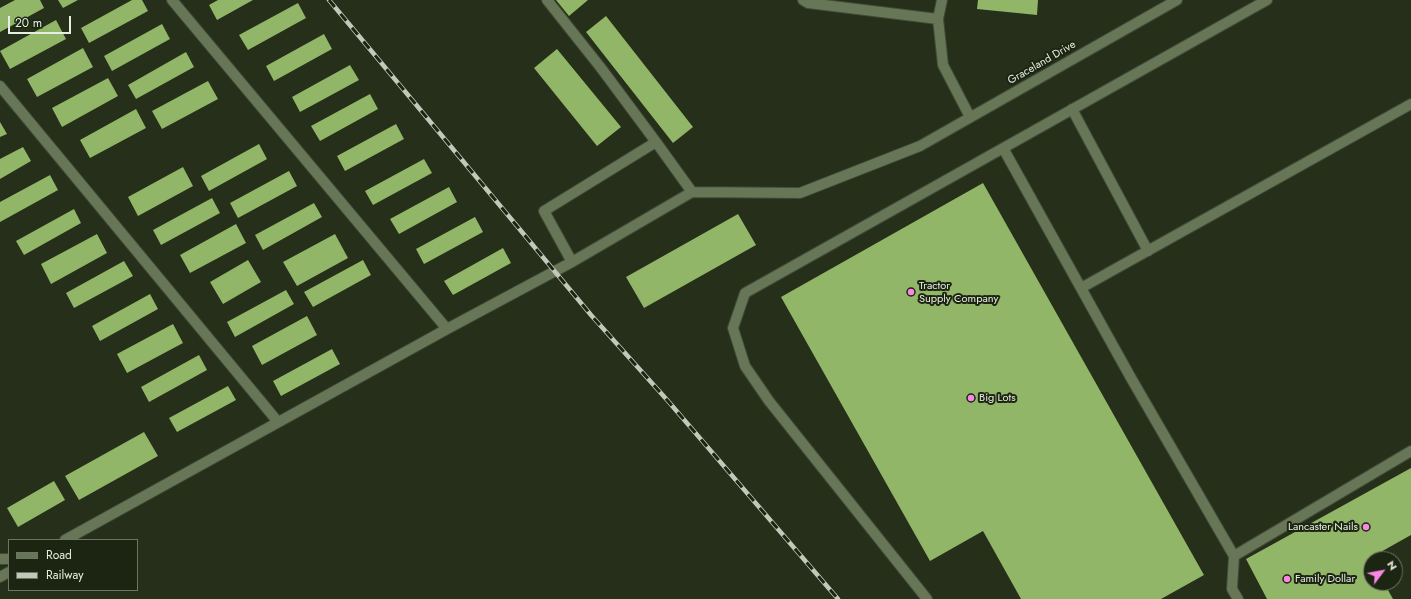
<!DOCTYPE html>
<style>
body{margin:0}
#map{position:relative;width:1411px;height:599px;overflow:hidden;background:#252f1a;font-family:Jost,sans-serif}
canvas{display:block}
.legend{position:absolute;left:8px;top:539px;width:130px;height:52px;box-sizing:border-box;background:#1c2511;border:1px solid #6d7564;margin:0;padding:5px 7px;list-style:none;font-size:12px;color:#e7eee1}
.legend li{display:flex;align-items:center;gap:8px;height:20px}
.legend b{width:20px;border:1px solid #6d7564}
.north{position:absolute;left:1363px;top:551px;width:40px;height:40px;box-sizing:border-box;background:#1c2511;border:1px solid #6d7564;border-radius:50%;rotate:58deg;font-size:11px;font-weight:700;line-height:16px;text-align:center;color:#e7eee1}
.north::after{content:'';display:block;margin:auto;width:14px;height:18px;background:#fb87e5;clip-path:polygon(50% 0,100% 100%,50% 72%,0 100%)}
.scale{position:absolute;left:8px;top:16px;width:63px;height:18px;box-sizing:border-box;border:2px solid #e7eee1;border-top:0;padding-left:5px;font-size:12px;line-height:14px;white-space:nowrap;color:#e7eee1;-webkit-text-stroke:3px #1c2511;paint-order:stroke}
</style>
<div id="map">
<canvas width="1411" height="599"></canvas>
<ul class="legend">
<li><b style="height:5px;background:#667656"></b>Road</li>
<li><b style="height:5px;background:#c2c9bb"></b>Railway</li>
</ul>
<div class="north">N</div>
<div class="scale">20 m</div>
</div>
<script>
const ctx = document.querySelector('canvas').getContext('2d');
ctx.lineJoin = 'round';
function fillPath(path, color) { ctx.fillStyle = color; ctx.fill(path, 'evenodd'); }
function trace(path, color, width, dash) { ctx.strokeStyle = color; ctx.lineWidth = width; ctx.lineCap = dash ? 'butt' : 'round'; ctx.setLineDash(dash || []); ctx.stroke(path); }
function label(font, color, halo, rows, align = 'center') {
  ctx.font = font + ' Jost,sans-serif'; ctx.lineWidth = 4; ctx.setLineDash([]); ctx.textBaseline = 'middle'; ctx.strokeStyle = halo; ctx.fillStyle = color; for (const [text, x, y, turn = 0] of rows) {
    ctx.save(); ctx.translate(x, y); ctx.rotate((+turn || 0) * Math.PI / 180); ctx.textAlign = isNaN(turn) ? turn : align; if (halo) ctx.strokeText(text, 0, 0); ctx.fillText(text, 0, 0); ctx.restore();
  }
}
fillPath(new Path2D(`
 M 15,0 L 40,0 L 44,8 L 0,32 L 0,8 Z
 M 58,0 L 78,0 L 63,8 Z
 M 132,0 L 142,0 L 148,11 L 89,43 L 81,28 Z
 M 218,0 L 253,0 L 217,20 L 209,5 Z
 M 556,0 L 588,0 L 569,16 Z
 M 978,0 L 1038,0 L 1037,15 L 977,9 Z
 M 298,3 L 306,18 L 248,50 L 239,35 Z
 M 606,16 L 693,127 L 673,143 L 586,32 Z
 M 56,20 L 66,39 L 10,69 L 0,51 Z
 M 162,24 L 170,39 L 112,71 L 104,56 Z
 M 324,34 L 332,49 L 274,81 L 266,66 Z
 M 83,48 L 93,67 L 37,97 L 27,79 Z
 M 557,49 L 621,127 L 597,146 L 534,68 Z
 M 186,52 L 194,67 L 136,99 L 128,85 Z
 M 350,65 L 359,80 L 300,112 L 292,97 Z
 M 108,78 L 118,96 L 62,127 L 52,108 Z
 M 208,81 L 218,99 L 162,129 L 152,111 Z
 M 370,94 L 378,109 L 320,141 L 311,126 Z
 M 136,109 L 146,128 L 90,158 L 80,140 Z
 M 0,122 L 7,134 L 0,137 Z
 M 396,124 L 404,139 L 345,171 L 337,156 Z
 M 259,144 L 267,159 L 209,191 L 201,176 Z
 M 23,147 L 31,161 L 0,179 L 0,159 Z
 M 424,159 L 432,173 L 373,205 L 365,191 Z
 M 183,167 L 193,186 L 138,216 L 128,197 Z
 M 289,171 L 297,186 L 238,218 L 230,203 Z
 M 50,175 L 58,190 L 0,222 L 0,202 Z
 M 983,183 L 1204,575 L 1161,599 L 1021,599 L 983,531 L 930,561 L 781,297 Z
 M 449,187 L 457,202 L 399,234 L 390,219 Z
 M 212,198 L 220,213 L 161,245 L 153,230 Z
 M 314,203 L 322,217 L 263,250 L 255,235 Z
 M 74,209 L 81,223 L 24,255 L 16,241 Z
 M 738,214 L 756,245 L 644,308 L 626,277 Z
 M 475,217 L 483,232 L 424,264 L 416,249 Z
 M 236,224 L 246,243 L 190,273 L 180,255 Z
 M 97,234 L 107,253 L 51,284 L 41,264 Z
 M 335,234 L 348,258 L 297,286 L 283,262 Z
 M 503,248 L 511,263 L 453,295 L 444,281 Z
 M 248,260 L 261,282 L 223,304 L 210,282 Z
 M 363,260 L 371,275 L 313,307 L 304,292 Z
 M 124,261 L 133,276 L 74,308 L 66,293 Z
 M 286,290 L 294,304 L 235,337 L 227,322 Z
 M 150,294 L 158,309 L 100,341 L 92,326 Z
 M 307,316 L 317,335 L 262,365 L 252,346 Z
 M 173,324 L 183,343 L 127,373 L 117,354 Z
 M 332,349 L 340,364 L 281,396 L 273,381 Z
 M 199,355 L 207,370 L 149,402 L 141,387 Z
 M 228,386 L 236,400 L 177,432 L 169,418 Z
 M 144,432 L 158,456 L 79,500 L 65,476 Z
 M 1411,468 L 1411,535 L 1370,558 L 1371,583 L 1384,583 L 1393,599 L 1267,599 L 1246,559 Z
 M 54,481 L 65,500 L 18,527 L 7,508 Z`), '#91b667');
const minor = new Path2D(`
 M 172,0 L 447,329
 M 547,0 L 601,68 L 656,142
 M 803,0 L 808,3 L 938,19
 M 942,0 L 938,19 L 943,65 L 970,117
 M 0,86 L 278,422
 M 1072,109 L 1148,251
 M 1003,148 L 1131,378 L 1234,556
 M 692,192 L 572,262 L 544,211 L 656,142 L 692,192 L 800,193 L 920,146 L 1177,0
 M 1081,288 L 1411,104
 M 65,540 L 447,329 L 572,262
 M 0,559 L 9,559
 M 0,577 L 9,572
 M 927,599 L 769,401 L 745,366 L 733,328 L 745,293 L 1267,0
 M 1238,599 L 1232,589 L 1234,556 L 1411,451`);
trace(minor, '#404a36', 12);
trace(minor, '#667656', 10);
const rail = new Path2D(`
 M 329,0 L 591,315 L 668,401 L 838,599`);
trace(rail, '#c2c9bb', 4.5);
trace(rail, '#1c2511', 3, [9]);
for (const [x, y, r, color] of [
 [911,292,4,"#fb87e5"],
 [971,398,4,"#fb87e5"],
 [1366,527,4,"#fb87e5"],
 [1287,579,4,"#fb87e5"]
]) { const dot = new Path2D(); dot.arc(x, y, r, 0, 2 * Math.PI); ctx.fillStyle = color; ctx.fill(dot); trace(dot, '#1c2511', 1.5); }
label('11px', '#e7eee1', '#1c2511', [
 ["Graceland Drive",1042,63,-30]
]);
label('11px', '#e7eee1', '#1c2511', [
 ["Tractor",919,286],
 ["Supply Company",919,299],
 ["Big Lots",979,398],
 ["Lancaster Nails",1358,527,"right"],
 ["Family Dollar",1295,579]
], 'left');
</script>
